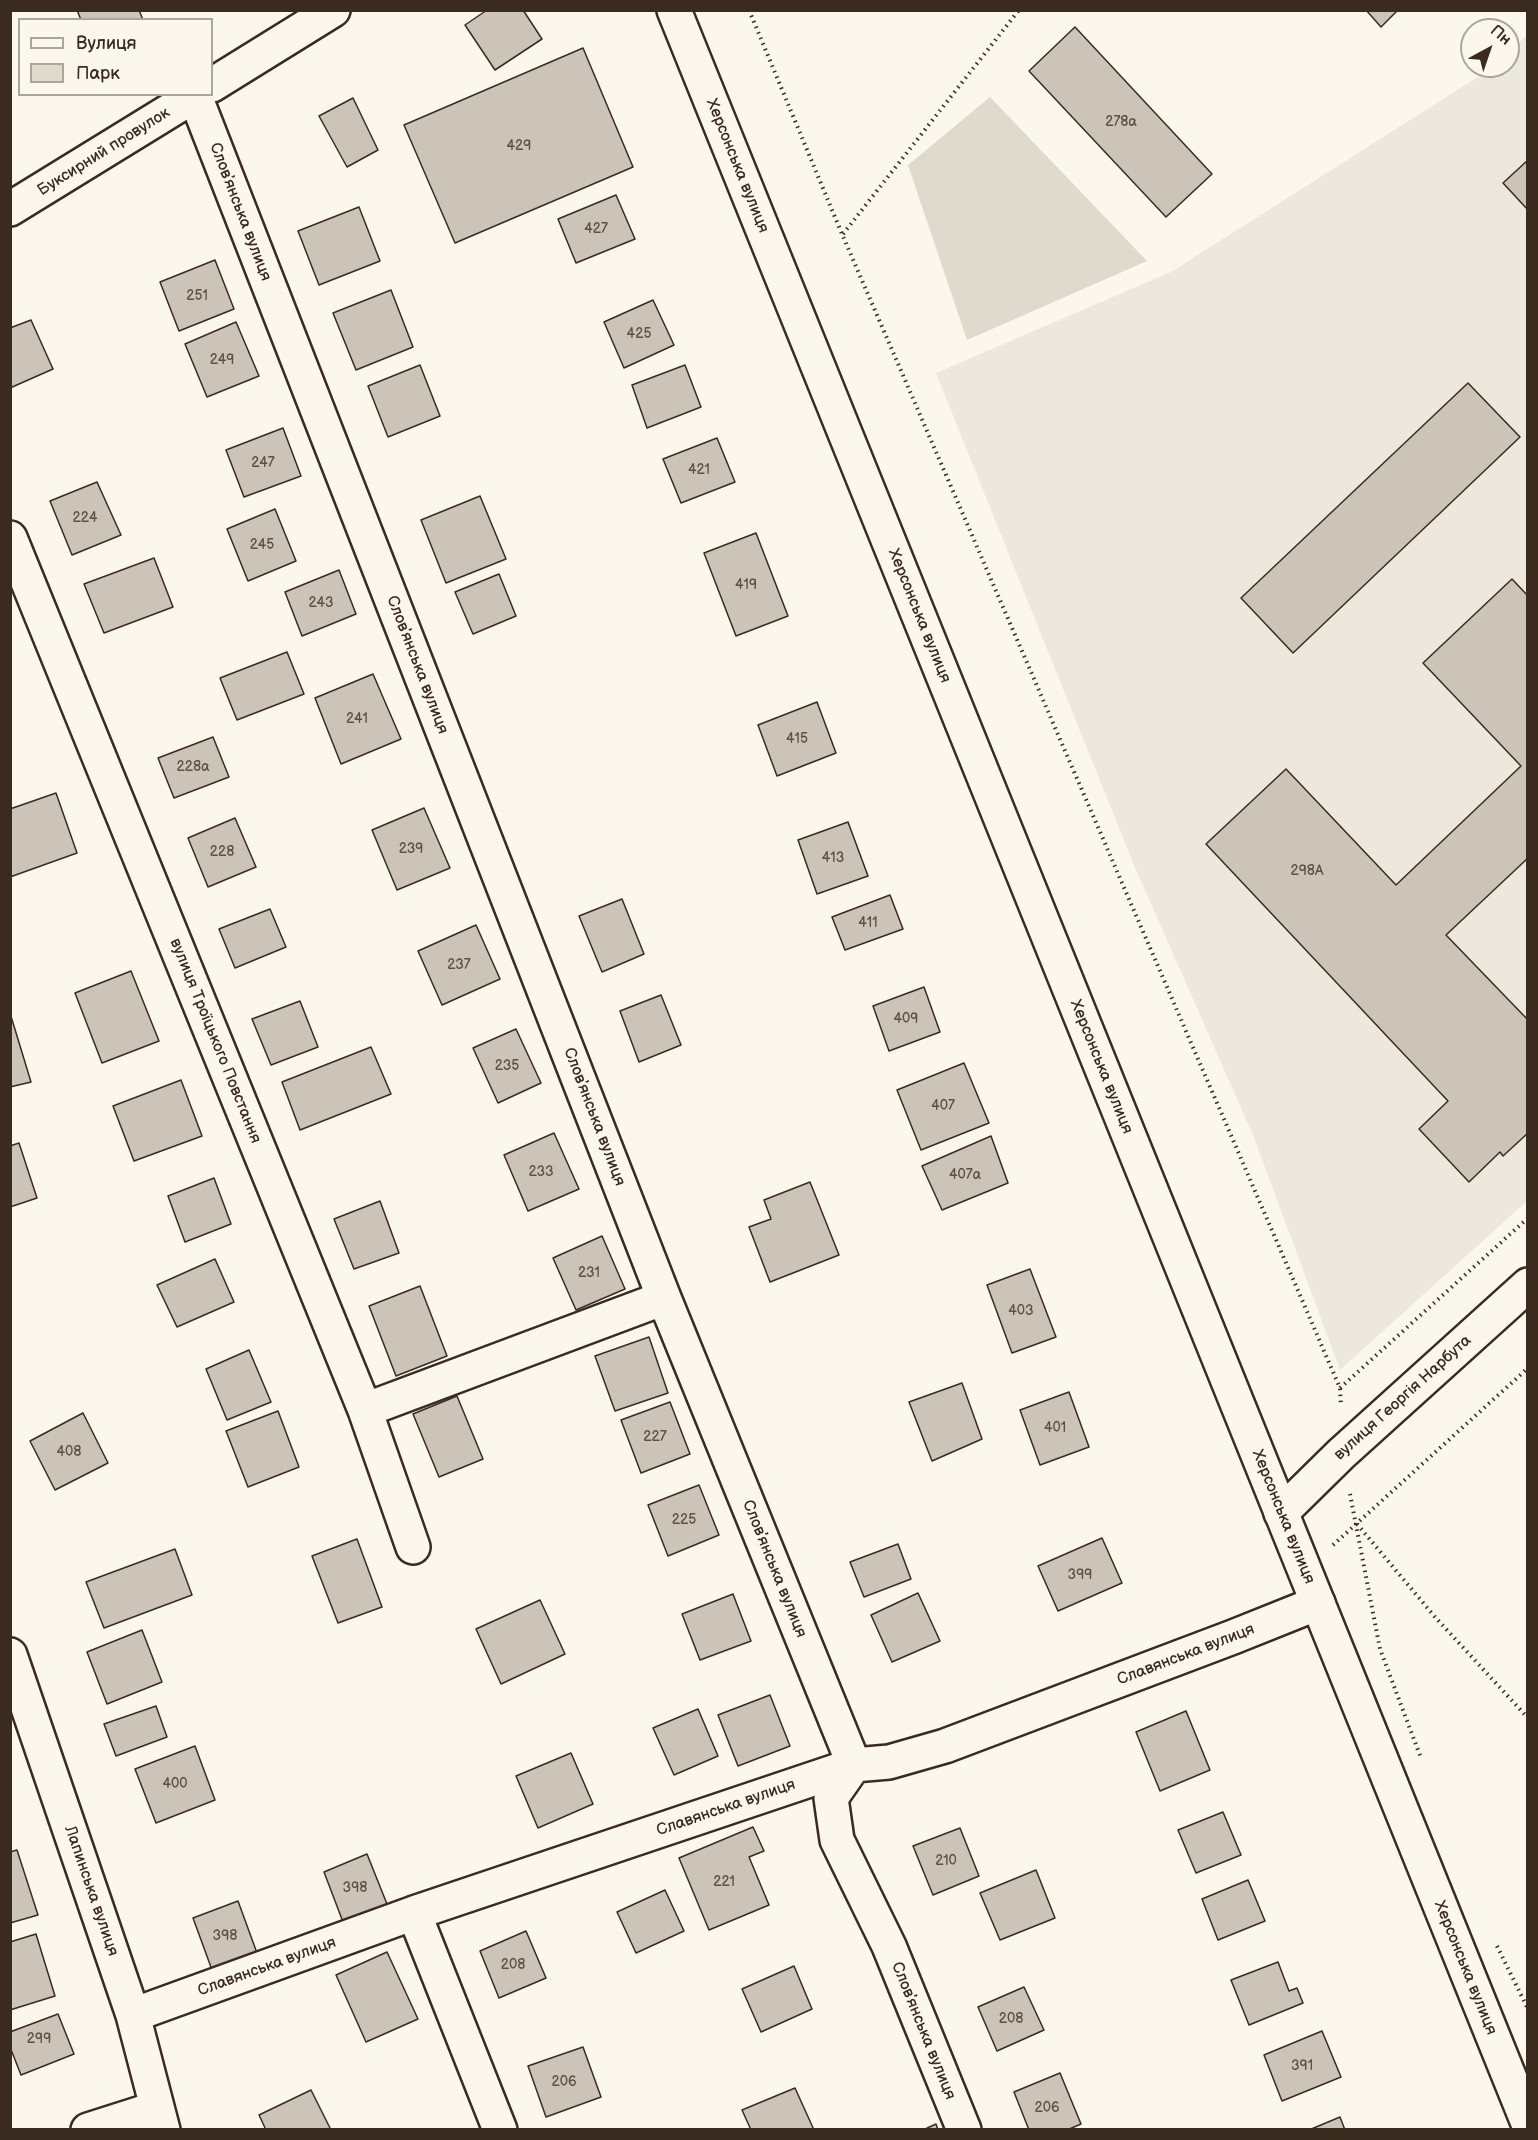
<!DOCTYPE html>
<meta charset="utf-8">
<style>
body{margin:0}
#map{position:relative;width:1538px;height:2140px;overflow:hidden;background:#fbf7ec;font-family:"Balsamiq Sans",sans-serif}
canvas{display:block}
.frame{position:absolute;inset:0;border:12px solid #3b2a1e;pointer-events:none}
.legend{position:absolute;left:18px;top:18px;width:195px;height:78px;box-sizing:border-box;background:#fbf7ec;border:2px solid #aea59a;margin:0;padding:8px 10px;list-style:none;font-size:18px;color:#3b2a1e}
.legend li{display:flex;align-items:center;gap:12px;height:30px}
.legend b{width:30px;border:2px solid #aea59a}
.north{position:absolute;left:1460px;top:18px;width:60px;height:60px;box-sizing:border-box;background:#fbf7ec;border:2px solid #aea59a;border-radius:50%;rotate:40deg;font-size:16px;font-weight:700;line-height:24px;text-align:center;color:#3b2a1e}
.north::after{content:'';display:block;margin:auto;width:21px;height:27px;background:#3b2a1e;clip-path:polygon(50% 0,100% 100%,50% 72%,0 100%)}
</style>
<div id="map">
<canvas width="1538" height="2140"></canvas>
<div class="frame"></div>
<ul class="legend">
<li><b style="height:8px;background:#fbf7ec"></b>Вулиця</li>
<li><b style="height:16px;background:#dfd9ce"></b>Парк</li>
</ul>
<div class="north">Пн</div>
</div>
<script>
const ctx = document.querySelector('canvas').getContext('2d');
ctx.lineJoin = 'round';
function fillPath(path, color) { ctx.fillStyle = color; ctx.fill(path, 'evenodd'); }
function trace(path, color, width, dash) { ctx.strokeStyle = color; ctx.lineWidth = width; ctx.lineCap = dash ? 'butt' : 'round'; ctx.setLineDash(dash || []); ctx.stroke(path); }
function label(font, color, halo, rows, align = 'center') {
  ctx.font = font + ' "Balsamiq Sans",sans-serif'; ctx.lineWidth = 5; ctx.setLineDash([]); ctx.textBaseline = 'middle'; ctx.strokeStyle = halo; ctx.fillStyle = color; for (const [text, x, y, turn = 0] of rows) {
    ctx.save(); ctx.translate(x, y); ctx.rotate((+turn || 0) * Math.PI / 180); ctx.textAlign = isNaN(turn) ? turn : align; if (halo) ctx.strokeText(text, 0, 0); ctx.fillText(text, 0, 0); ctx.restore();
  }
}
fillPath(new Path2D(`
 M 1527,35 L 1527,1201 L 1340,1370 L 1253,1135 L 1133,863 L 936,373 L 1171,272 L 1495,66 L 1508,66 L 1508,54 Z`), '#ede8dd');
fillPath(new Path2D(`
 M 990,97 L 1147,261 L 967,340 L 908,165 Z`), '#dfd9ce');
const building = new Path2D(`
 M 77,10 L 139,10 L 143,20 L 81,20 Z
 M 487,10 L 523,10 L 542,39 L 495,70 L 465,25 Z
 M 1366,10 L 1398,10 L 1381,27 Z
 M 1075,27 L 1212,174 L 1166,217 L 1029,71 Z
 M 583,48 L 633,167 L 455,243 L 404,125 Z
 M 353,98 L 378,150 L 347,167 L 319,116 Z
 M 1528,160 L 1528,210 L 1503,183 Z
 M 616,195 L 635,239 L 576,263 L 558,219 Z
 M 359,207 L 380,261 L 319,285 L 298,231 Z
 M 215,260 L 234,309 L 179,331 L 160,282 Z
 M 391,290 L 413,347 L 356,370 L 333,313 Z
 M 653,300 L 674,345 L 624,368 L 604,322 Z
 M 31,320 L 53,369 L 10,388 L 10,328 Z
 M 236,322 L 259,376 L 207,397 L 185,344 Z
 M 420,365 L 440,416 L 388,437 L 368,386 Z
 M 685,365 L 701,407 L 647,428 L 632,385 Z
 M 1468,383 L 1520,437 L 1293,653 L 1241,598 Z
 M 283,428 L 301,476 L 244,497 L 226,450 Z
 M 717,438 L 735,482 L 681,503 L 663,459 Z
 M 97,482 L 121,535 L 72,555 L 50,501 Z
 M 480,496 L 506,559 L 446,583 L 421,520 Z
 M 275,509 L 296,561 L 248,581 L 227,529 Z
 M 756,533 L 788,616 L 736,636 L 704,553 Z
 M 154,558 L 173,607 L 104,633 L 84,584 Z
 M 339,570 L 356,614 L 302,636 L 285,592 Z
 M 499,574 L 516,616 L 473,634 L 455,592 Z
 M 1512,579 L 1528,596 L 1528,858 L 1446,935 L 1528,1020 L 1528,1133 L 1503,1156 L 1500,1152 L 1469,1182 L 1419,1129 L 1448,1101 L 1206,844 L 1286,769 L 1396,885 L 1521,766 L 1423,663 Z
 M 287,652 L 304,694 L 237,720 L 220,678 Z
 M 373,674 L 401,739 L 341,764 L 315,698 Z
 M 817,702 L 836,753 L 777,776 L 758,725 Z
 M 213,737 L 229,777 L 174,798 L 158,758 Z
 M 56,793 L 77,853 L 10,877 L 10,809 Z
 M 424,808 L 450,868 L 397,890 L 372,830 Z
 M 235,818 L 256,867 L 208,887 L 188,838 Z
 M 848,822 L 868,876 L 817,894 L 798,840 Z
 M 890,895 L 903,929 L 845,950 L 832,917 Z
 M 622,899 L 644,954 L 602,972 L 579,916 Z
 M 270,909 L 286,947 L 235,968 L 219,929 Z
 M 476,925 L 500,979 L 442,1005 L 418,951 Z
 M 131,971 L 159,1041 L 102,1063 L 75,993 Z
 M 924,987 L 940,1032 L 889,1051 L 873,1006 Z
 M 661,995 L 681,1045 L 639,1062 L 620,1011 Z
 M 300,1001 L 318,1047 L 271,1065 L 252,1019 Z
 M 10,1013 L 31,1082 L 10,1087 Z
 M 516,1029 L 541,1083 L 498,1103 L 473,1048 Z
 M 371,1047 L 391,1094 L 300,1130 L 282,1082 Z
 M 964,1063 L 989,1123 L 921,1150 L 897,1090 Z
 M 181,1080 L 202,1136 L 134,1161 L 113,1106 Z
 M 554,1133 L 579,1189 L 528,1211 L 504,1155 Z
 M 991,1136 L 1008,1183 L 942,1210 L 922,1166 Z
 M 19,1143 L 37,1198 L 10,1207 L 10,1146 Z
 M 214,1178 L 231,1224 L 185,1242 L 168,1196 Z
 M 810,1182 L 839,1255 L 770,1282 L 749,1227 L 771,1219 L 764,1200 Z
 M 380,1201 L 399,1253 L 354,1269 L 334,1219 Z
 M 602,1236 L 625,1289 L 576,1310 L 553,1258 Z
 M 215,1259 L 234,1302 L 177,1327 L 157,1285 Z
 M 1030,1269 L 1056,1337 L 1012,1353 L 987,1285 Z
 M 420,1286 L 447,1356 L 396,1376 L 369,1306 Z
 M 649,1337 L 668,1393 L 615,1411 L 595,1356 Z
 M 249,1350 L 271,1402 L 227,1420 L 206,1369 Z
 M 962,1383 L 982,1439 L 932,1461 L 909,1402 Z
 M 1069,1392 L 1089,1447 L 1040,1465 L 1020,1410 Z
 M 457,1396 L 483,1459 L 439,1477 L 413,1414 Z
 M 670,1402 L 690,1454 L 641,1473 L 621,1420 Z
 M 278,1411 L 299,1467 L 248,1487 L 226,1431 Z
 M 83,1413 L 108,1463 L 55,1490 L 30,1441 Z
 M 699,1485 L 719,1535 L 668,1556 L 648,1505 Z
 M 1102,1538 L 1122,1583 L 1058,1611 L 1038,1566 Z
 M 357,1539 L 382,1607 L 338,1623 L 312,1556 Z
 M 898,1544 L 911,1579 L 864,1597 L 850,1562 Z
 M 175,1549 L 192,1595 L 104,1628 L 86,1582 Z
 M 918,1593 L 940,1641 L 892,1662 L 871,1615 Z
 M 733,1594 L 751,1641 L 700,1660 L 682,1614 Z
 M 540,1600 L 565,1654 L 501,1684 L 476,1629 Z
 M 142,1630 L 162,1682 L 107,1704 L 87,1652 Z
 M 770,1695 L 790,1746 L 738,1766 L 718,1715 Z
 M 156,1706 L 167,1737 L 116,1756 L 104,1724 Z
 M 698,1709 L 718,1756 L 674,1775 L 653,1728 Z
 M 1186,1711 L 1210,1770 L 1160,1791 L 1136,1732 Z
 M 195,1746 L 215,1800 L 156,1823 L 135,1769 Z
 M 571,1753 L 593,1804 L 538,1828 L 516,1776 Z
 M 1223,1812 L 1241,1855 L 1196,1873 L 1178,1830 Z
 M 753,1827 L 764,1851 L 749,1857 L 769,1905 L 709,1930 L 679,1858 Z
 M 960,1828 L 979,1876 L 933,1895 L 913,1846 Z
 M 17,1850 L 38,1915 L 10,1923 L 10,1852 Z
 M 367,1854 L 387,1904 L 343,1922 L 324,1872 Z
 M 1036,1870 L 1055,1918 L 1000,1940 L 980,1893 Z
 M 1248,1880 L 1265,1921 L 1218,1940 L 1202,1899 Z
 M 665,1890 L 684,1931 L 636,1953 L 617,1912 Z
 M 238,1901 L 257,1953 L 212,1970 L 193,1918 Z
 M 526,1931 L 546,1978 L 499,1998 L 480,1951 Z
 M 36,1934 L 55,1996 L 10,2010 L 10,1942 Z
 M 387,1952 L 418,2019 L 366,2042 L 336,1975 Z
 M 1278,1962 L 1289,1991 L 1297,1988 L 1303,2003 L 1249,2025 L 1231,1980 Z
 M 794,1966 L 812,2009 L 761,2032 L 742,1989 Z
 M 1024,1987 L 1044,2030 L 997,2051 L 978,2007 Z
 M 58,2014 L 74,2054 L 21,2075 L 10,2047 L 10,2032 Z
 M 1322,2031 L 1341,2077 L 1282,2101 L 1264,2055 Z
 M 583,2047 L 601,2097 L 546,2117 L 528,2066 Z
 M 1060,2073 L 1081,2124 L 1067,2130 L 1029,2130 L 1014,2092 Z
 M 795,2088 L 814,2130 L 751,2130 L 742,2110 Z
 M 311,2090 L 331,2130 L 266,2130 L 259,2115 Z
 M 1340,2117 L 1345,2130 L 1309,2130 Z
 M 936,2124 L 938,2130 L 923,2130 Z`);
fillPath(building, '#ccc4b9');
trace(building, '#3b2a1e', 1.5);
const minor = new Path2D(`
 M 212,85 L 333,10
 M 195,96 L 664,1298 L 854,1765 L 831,1798 L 837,1840 L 889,1946 L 964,2130
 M 10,209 L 197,94
 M 10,538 L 365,1410 L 413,1547
 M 365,1410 L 664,1298
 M 1281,1513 L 1341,1454 L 1528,1285
 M 10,1655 L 133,2015 L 163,2130
 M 414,1913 L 500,2130
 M 133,2015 L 414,1913 L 854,1765 L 889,1762 L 945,1746 L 1233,1637 L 1318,1603
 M 88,2130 L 157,2108`);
const major = new Path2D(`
 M 674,10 L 1528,2123`);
trace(minor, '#3b2a1e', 38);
trace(major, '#3b2a1e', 38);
trace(new Path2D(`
 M 749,10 L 842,234 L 1340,1388 L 1341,1406
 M 843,234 L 1019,10
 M 1340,1388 L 1528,1218
 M 1350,1494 L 1380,1649 L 1421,1758
 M 1357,1524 L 1435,1617 L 1528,1718
 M 1333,1545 L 1528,1368
 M 1497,1946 L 1528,2009`), '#3b2a1e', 4, [1.5, 4.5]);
trace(minor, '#fbf7ec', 33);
trace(major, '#fbf7ec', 33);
label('14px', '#5f5045', null, [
 ["278а",1121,122],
 ["429",519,146],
 ["427",596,229],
 ["251",197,296],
 ["425",639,334],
 ["249",222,360],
 ["247",263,463],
 ["421",699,470],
 ["224",85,518],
 ["245",262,545],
 ["419",746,585],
 ["243",321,603],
 ["241",357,719],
 ["415",797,739],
 ["228а",193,767],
 ["239",411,849],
 ["228",222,852],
 ["413",833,858],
 ["298А",1307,871],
 ["411",868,923],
 ["237",459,965],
 ["409",906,1019],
 ["235",507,1066],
 ["407",943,1106],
 ["233",541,1172],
 ["407а",965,1175],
 ["231",589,1273],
 ["403",1021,1311],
 ["401",1055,1428],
 ["227",655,1437],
 ["408",69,1452],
 ["225",684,1520],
 ["399",1080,1575],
 ["400",175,1784],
 ["210",946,1861],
 ["221",724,1882],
 ["398",355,1888],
 ["398",225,1936],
 ["208",513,1965],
 ["208",1011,2019],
 ["299",39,2039],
 ["391",1302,2066],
 ["206",564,2082],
 ["206",1047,2108]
]);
label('16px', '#3b2a1e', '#fbf7ec', [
 ["Буксирний провулок",104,152,-32],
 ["Херсонська вулиця",737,166,68],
 ["Словʼянська вулиця",240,212,69],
 ["Херсонська вулиця",919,616,68],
 ["Словʼянська вулиця",417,665,69],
 ["вулиця Троїцького Повстання",215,1041,68],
 ["Херсонська вулиця",1101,1067,68],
 ["Словʼянська вулиця",594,1117,69],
 ["вулиця Георгія Нарбута",1403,1398,-42],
 ["Херсонська вулиця",1283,1517,68],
 ["Словʼянська вулиця",774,1569,68],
 ["Славянська вулиця",1186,1655,-21],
 ["Славянська вулиця",726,1808,-19],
 ["Лапинська вулиця",91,1891,71],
 ["Славянська вулиця",267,1967,-20],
 ["Херсонська вулиця",1465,1968,68],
 ["Словʼянська вулиця",923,2031,68]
]);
</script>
